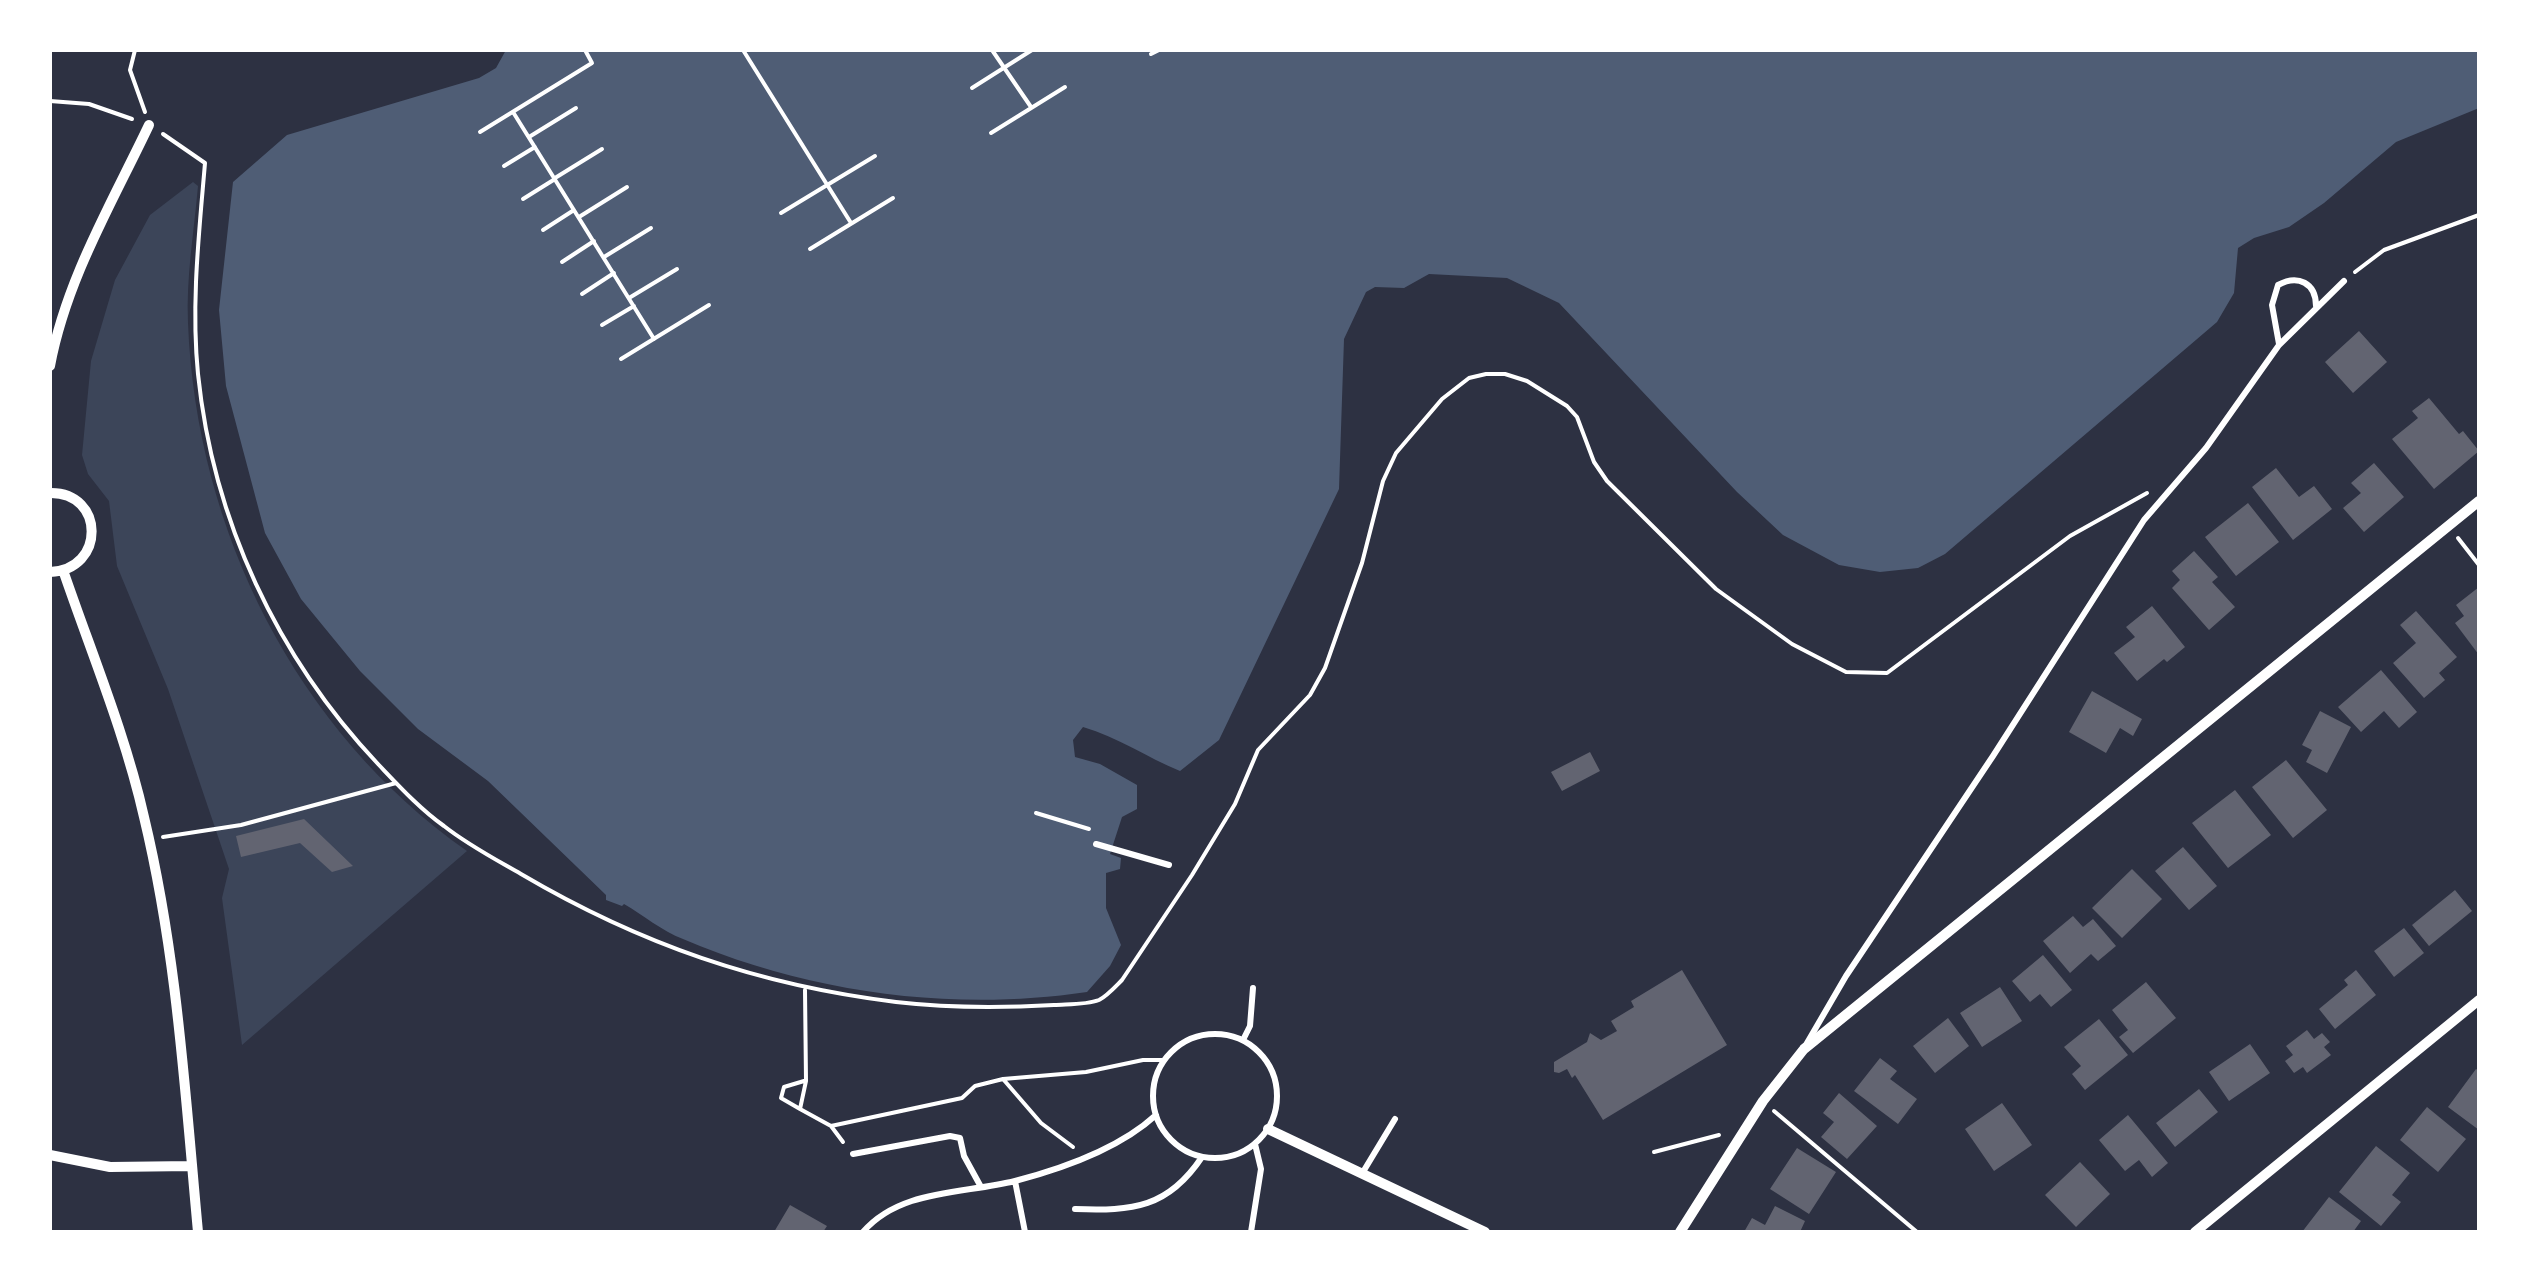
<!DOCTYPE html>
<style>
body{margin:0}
#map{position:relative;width:2529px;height:1282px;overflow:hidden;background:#2d3142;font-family:Literata,serif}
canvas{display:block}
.frame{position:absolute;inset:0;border:52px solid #fff;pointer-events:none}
</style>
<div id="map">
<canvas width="2529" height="1282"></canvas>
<div class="frame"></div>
</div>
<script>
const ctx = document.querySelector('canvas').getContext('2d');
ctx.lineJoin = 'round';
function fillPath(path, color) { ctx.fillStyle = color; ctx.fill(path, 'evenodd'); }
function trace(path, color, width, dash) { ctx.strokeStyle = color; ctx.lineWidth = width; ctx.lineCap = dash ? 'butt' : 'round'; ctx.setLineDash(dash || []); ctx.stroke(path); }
fillPath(new Path2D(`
 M 193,182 L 198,186 C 194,232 186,277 188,323 C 196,530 296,731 467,851 L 242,1045 L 222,898 L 229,869 L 168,689 L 117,566 L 109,501 L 88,474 L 82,455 L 91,361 L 115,280 L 150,215 Z`), '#3c4559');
fillPath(new Path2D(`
 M 506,50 L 2479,50 L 2479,108 L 2396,142 L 2324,203 L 2289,227 L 2254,238 L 2238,248 L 2234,293 L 2217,322 L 1945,554 L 1918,568 L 1880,572 L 1839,565 L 1783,535 L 1737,492 L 1559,303 L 1507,278 L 1429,274 L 1404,288 L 1375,287 L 1366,292 L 1344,339 L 1339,489 L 1219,740 L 1180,771 C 1146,757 1118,737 1083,727 L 1073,740 L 1075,757 L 1100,764 L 1137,785 L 1137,809 L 1122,817 L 1110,854 L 1121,858 L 1120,869 L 1106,873 L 1106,908 L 1121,945 L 1110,966 L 1087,992 C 952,1012 809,993 683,939 C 662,931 643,915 624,904 L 622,906 L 606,900 L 606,895 L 488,781 L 418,729 L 360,671 L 301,599 L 265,533 L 226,386 L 219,310 L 233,182 L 287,135 L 479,78 L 496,68 Z`), '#4f5d75');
fillPath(new Path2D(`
 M 2359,331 L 2387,362 L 2353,393 L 2325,362 Z
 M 2429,398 L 2459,434 L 2463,431 L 2479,451 L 2434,489 L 2392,439 L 2418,418 L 2412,411 Z
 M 2374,463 L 2404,497 L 2364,532 L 2343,508 L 2361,493 L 2351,483 Z
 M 2276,468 L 2299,497 L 2314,486 L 2332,509 L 2293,540 L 2252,487 Z
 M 2248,503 L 2279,542 L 2236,576 L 2205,537 Z
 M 2194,551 L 2218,577 L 2212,582 L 2235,607 L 2209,630 L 2172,588 L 2180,580 L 2172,571 Z
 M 2479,587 L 2479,655 L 2455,623 L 2464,616 L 2456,605 Z
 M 2152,606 L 2185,647 L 2167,662 L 2164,659 L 2137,681 L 2114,653 L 2135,637 L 2126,627 Z
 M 2416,611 L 2457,657 L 2439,673 L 2445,680 L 2424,698 L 2393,663 L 2416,643 L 2400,625 Z
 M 2381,670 L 2417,712 L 2399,728 L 2384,711 L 2361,732 L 2338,707 Z
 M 2092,691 L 2142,719 L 2133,736 L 2120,728 L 2106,753 L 2069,732 Z
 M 2320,711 L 2351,727 L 2327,773 L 2306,762 L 2312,750 L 2302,745 Z
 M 1590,752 L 1600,771 L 1562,791 L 1551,772 Z
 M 2286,760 L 2327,810 L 2293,838 L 2252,787 Z
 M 2235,790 L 2271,835 L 2228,868 L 2192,823 Z
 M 304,819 L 353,866 L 332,872 L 300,843 L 241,857 L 236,836 Z
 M 2183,847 L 2217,886 L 2189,910 L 2155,871 Z
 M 2132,869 L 2162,899 L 2122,938 L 2092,908 Z
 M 2455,890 L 2472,911 L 2429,946 L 2412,925 Z
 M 2073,916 L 2083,927 L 2093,919 L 2116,946 L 2098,961 L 2091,954 L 2070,973 L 2043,941 Z
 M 2404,928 L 2424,953 L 2394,977 L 2374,951 Z
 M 2043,955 L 2072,990 L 2051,1007 L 2040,994 L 2030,1002 L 2012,981 Z
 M 1682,970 L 1727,1045 L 1603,1120 L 1575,1075 L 1572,1078 L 1567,1069 L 1559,1073 L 1554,1072 L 1554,1062 L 1587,1042 L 1590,1033 L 1601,1040 L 1617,1031 L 1611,1021 L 1634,1007 L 1631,1001 Z
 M 2356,970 L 2376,995 L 2335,1029 L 2319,1009 L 2348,985 L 2344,980 Z
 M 2146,982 L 2176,1018 L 2133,1053 L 2119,1037 L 2128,1030 L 2112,1010 Z
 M 2000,987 L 2022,1021 L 1982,1047 L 1960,1013 Z
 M 1948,1018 L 1969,1046 L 1935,1073 L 1913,1046 Z
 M 2099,1019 L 2128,1055 L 2085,1090 L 2072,1074 L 2081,1066 L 2064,1047 Z
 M 2307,1030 L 2314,1039 L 2322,1033 L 2330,1042 L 2324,1047 L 2331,1055 L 2307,1073 L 2303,1067 L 2294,1073 L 2285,1061 L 2293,1055 L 2286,1046 Z
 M 2250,1044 L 2270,1073 L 2229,1101 L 2209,1072 Z
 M 1880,1058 L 1897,1071 L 1890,1079 L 1917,1099 L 1898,1124 L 1854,1091 Z
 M 2476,1069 L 2479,1071 L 2479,1130 L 2448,1107 Z
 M 2199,1089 L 2218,1112 L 2175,1147 L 2156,1123 Z
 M 1839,1093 L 1877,1126 L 1847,1159 L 1821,1137 L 1834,1122 L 1823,1113 Z
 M 2002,1103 L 2032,1145 L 1994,1171 L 1965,1129 Z
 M 2427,1107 L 2466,1139 L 2438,1172 L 2400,1140 Z
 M 2128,1115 L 2168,1163 L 2152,1177 L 2139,1160 L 2125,1171 L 2099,1140 Z
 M 2376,1146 L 2410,1173 L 2392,1195 L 2401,1202 L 2381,1226 L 2339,1192 Z
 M 1797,1148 L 1836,1172 L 1809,1214 L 1770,1189 Z
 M 2080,1162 L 2110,1194 L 2076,1227 L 2045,1195 Z
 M 2329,1197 L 2361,1221 L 2353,1232 L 2302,1232 Z
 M 790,1205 L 827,1226 L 823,1232 L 774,1232 Z
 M 1775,1206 L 1805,1221 L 1800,1232 L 1744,1232 L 1752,1218 L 1765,1225 Z`), '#626471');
trace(new Path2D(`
 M 135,50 L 130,70 L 145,112
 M 743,50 L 851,223
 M 992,50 L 1031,107
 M 1151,54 L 1159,50
 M 972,88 L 1032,50
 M 50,101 L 89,104 L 132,119
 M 513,112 L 654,339
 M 480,132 L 592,63 L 585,50
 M 991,133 L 1065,87
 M 163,134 L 205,163 C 199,234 191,304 198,374 C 213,520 277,657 378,764 C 399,786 420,809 444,826 C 468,845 495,859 521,874 C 640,944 758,985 896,1002 C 948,1008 1001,1008 1054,1005 C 1068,1004 1086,1005 1099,1000 C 1107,996 1115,987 1122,980 L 1192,875 L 1235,804 L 1258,750 L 1310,695 L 1325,668 L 1362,563 L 1383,481 L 1396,453 L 1442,399 L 1469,378 L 1486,374 L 1505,374 L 1527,381 L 1567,406 L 1577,417 L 1594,462 L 1607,481 L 1716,589 L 1792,644 L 1846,672 L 1887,673 L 2070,536 L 2147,493
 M 529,137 L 576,108
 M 504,166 L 535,147
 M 555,178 L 602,149
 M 523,199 L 555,179
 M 781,213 L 875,156
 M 579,217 L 627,187
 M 543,230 L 574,210
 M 810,249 L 893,198
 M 604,257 L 651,228
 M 562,262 L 594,241
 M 2355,272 L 2384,250 L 2479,215
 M 582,294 L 614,273
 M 629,298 L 677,269
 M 602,325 L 634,306
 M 621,359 L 709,305
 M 2458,538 L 2479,565
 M 1036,813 L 1089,829
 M 163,837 L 241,825 L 396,783
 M 805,990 L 806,1081 L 800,1109 L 831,1126 L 962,1098 L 975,1086 L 1003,1079
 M 800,1109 L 781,1098 L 784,1087 L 804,1081
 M 1774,1111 L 1917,1232
 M 831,1126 L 843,1142
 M 1073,1147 L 1041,1123 L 1003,1079 L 1086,1072 L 1143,1060 L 1164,1060
 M 1654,1152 L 1719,1135`), '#fff', 4);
trace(new Path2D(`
 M 2279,344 L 2272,305 L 2278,285 C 2298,274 2316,283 2316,306
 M 1096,844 L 1169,865
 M1153 1096a62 62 0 1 1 124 0a62 62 0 1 1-124 0Z
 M 1243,1040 L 1250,1026 L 1253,988
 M 1807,1043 L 1846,976 L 1993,756 L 2144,520 L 2206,448 L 2279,345 L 2344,281
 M 853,1154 L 950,1136 L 960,1138 L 964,1156 L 981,1187
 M 1363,1172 L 1395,1119
 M 1015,1181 L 1025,1232
 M 1075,1209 C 1133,1211 1168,1208 1202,1157
 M 863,1232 C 900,1189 963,1194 1015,1181 C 1061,1169 1120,1148 1156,1115
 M 1251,1232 L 1261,1169 L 1255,1144`), '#fff', 6);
trace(new Path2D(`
 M 50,366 C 66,280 112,203 149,125
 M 50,493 C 105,492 106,570 50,572
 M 63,570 C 91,652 125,733 144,817 C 177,954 185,1092 198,1232
 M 1268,1129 L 1485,1232
 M 50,1155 L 110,1167 L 192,1166
 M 1680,1232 L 1763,1101 L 1804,1049 L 2479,501
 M 2195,1232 L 2479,1000`), '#fff', 10);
</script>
